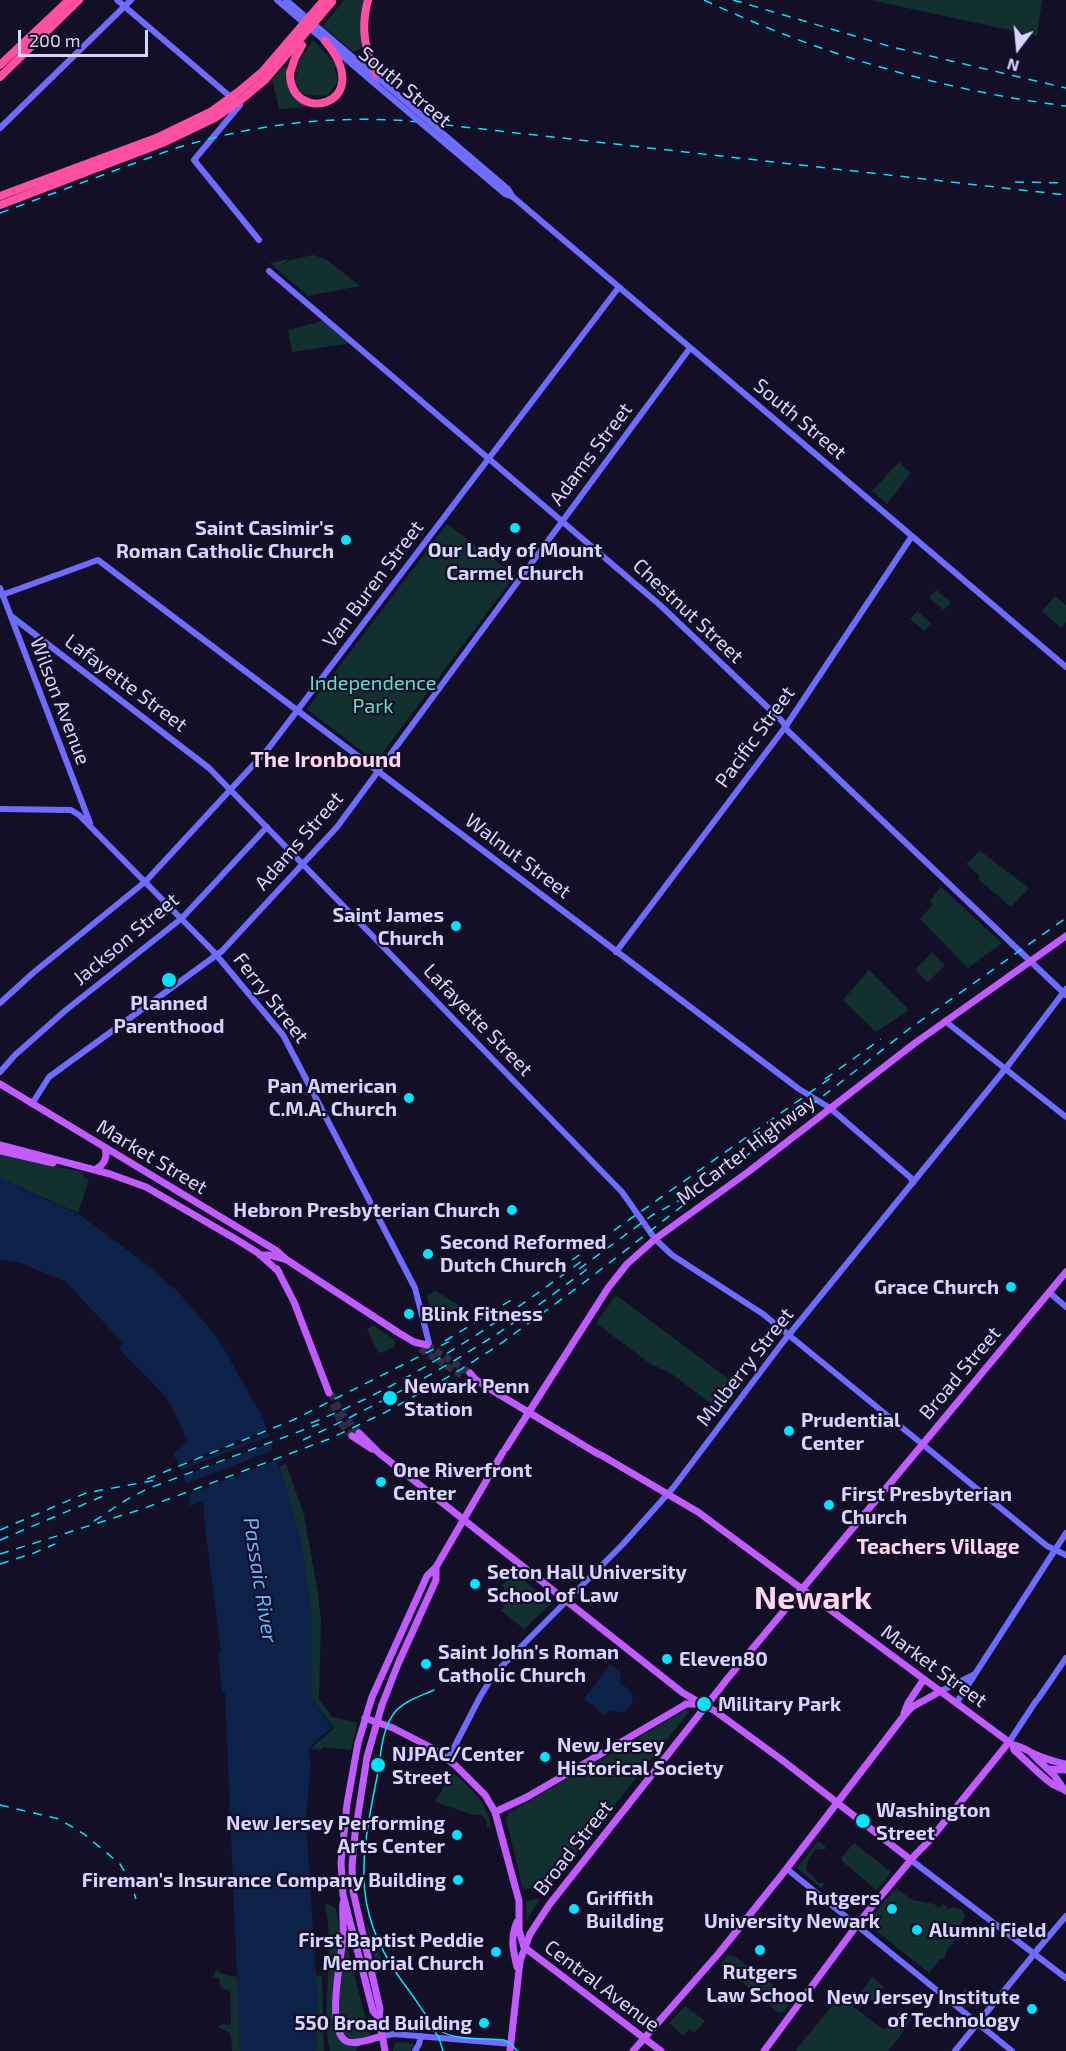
<!DOCTYPE html>
<style>
body{margin:0}
#map{position:relative;width:1066px;height:2051px;overflow:hidden;background:#130f26;font-family:"Exo 2",sans-serif}
canvas{display:block}
.north{position:absolute;left:988px;top:18px;width:60px;height:60px;-webkit-text-stroke:4px #130f26;paint-order:stroke;rotate:196deg;font-size:16px;font-weight:700;line-height:24px;text-align:center;color:#d9d4ff}
.north::after{content:'';display:block;margin:auto;width:21px;height:27px;background:#d9d4ff;clip-path:polygon(50% 0,100% 100%,50% 72%,0 100%)}
.scale{position:absolute;left:18px;top:30px;width:130px;height:27px;box-sizing:border-box;border:3px solid #d9d4ff;border-top:0;padding-left:8px;font-size:18px;line-height:21px;white-space:nowrap;color:#d9d4ff;-webkit-text-stroke:4px #130f26;paint-order:stroke}
</style>
<div id="map">
<canvas width="1066" height="2051"></canvas>
<div class="north">N</div>
<div class="scale">200 m</div>
</div>
<script>
const ctx = document.querySelector('canvas').getContext('2d');
ctx.lineJoin = 'round';
function fillPath(path, color) { ctx.fillStyle = color; ctx.fill(path, 'evenodd'); }
function trace(path, color, width, dash) { ctx.strokeStyle = color; ctx.lineWidth = width; ctx.lineCap = dash ? 'butt' : 'round'; ctx.setLineDash(dash || []); ctx.stroke(path); }
function label(font, color, halo, rows, align = 'center') {
  ctx.font = font + ' "Exo 2",sans-serif'; ctx.lineWidth = 4.5; ctx.setLineDash([]); ctx.textBaseline = 'middle'; ctx.strokeStyle = halo; ctx.fillStyle = color; for (const [text, x, y, turn = 0] of rows) {
    ctx.save(); ctx.translate(x, y); ctx.rotate((+turn || 0) * Math.PI / 180); ctx.textAlign = isNaN(turn) ? turn : align; if (halo) ctx.strokeText(text, 0, 0); ctx.fillText(text, 0, 0); ctx.restore();
  }
}
fillPath(new Path2D(`
 M 344,0 L 365,0 L 361,20 L 362,48 L 353,52 L 323,26 Z
 M 870,0 L 1042,0 L 1037,36 Z
 M 313,40 L 338,66 L 334,69 C 342,85 334,84 328,96 C 315,93 306,101 295,86 L 298,63 Z
 M 287,64 C 286,92 287,87 306,107 L 279,109 L 272,80 Z
 M 313,255 L 326,259 L 360,286 L 308,296 L 270,263 L 289,259 L 279,267 L 290,260 Z
 M 326,320 L 352,343 L 292,352 L 288,330 Z
 M 899,462 L 911,473 L 887,504 L 872,491 Z
 M 447,524 L 515,575 L 376,762 L 307,709 Z
 M 936,590 L 951,602 L 944,610 L 929,598 Z
 M 1055,596 L 1066,605 L 1066,622 L 1061,628 L 1042,611 Z
 M 917,611 L 931,623 L 924,631 L 910,619 Z
 M 980,851 L 1029,888 L 1011,907 L 978,879 L 980,876 L 966,864 Z
 M 941,887 L 1002,943 L 968,968 L 920,919 L 933,904 L 930,901 Z
 M 932,952 L 945,965 L 928,982 L 915,970 Z
 M 869,970 L 909,1010 L 876,1032 L 843,1000 Z
 M 0,1155 L 83,1172 L 84,1177 L 89,1179 L 78,1213 L 0,1178 Z
 M 435,1291 L 462,1307 L 462,1309 L 436,1322 L 432,1320 L 427,1296 Z
 M 616,1295 L 738,1386 L 721,1411 L 669,1372 L 652,1365 L 596,1323 Z
 M 373,1325 L 395,1340 L 394,1347 L 381,1353 L 378,1352 L 367,1329 Z
 M 286,1464 L 304,1515 L 318,1593 L 321,1620 L 319,1699 L 332,1717 L 356,1722 L 357,1725 L 351,1750 L 324,1747 L 320,1750 L 310,1749 L 334,1728 L 312,1699 L 312,1617 L 301,1541 L 279,1466 Z
 M 513,1572 L 552,1603 L 524,1629 L 501,1611 C 508,1602 509,1595 502,1585 Z
 M 686,1710 L 689,1712 L 549,1887 L 523,1889 L 506,1819 L 509,1813 Z
 M 452,1772 C 470,1787 488,1803 491,1827 L 487,1828 L 487,1821 L 482,1815 L 474,1815 L 435,1802 Z
 M 818,1841 L 825,1846 L 825,1850 L 816,1849 C 810,1855 807,1861 806,1870 L 819,1883 L 825,1883 L 821,1888 L 797,1868 Z
 M 854,1843 L 891,1872 L 878,1889 L 876,1890 L 842,1861 L 841,1858 Z
 M 896,1888 L 912,1900 L 934,1904 L 939,1908 L 943,1904 L 949,1909 L 952,1907 L 962,1910 L 965,1916 L 957,1938 L 947,1950 L 944,1959 L 941,1958 L 929,1973 L 866,1923 Z
 M 537,1899 L 539,1901 L 526,1921 L 526,1901 Z
 M 328,1904 L 336,1909 C 338,1920 340,1931 339,1942 C 338,1972 326,2004 337,2034 L 360,2045 L 356,2051 L 330,2051 C 320,2003 336,1955 325,1905 Z
 M 366,1921 L 378,1952 L 386,1968 L 378,1973 Z
 M 346,1942 L 370,2036 L 354,2039 L 344,2035 L 338,2003 Z
 M 728,1954 L 733,1957 L 736,1957 L 774,1986 L 773,1988 L 793,2000 L 783,2012 L 778,2012 L 720,1964 Z
 M 216,1970 L 222,1974 L 237,1977 L 239,1992 L 240,2051 L 232,2051 C 231,2033 234,2035 218,2027 L 221,2024 L 229,2025 L 231,2022 L 230,1991 L 221,1988 L 219,1978 L 213,1977 Z
 M 315,1975 L 322,1976 L 324,2051 L 316,2051 L 318,2005 Z
 M 872,1977 L 884,1987 L 873,2002 L 861,1992 Z
 M 966,1988 L 976,1996 L 974,1998 L 977,2001 L 973,2006 L 968,2007 L 957,1999 Z
 M 840,1996 L 884,2030 L 900,2011 L 911,2019 L 907,2027 L 888,2051 L 795,2051 Z
 M 685,2006 L 705,2021 L 694,2033 L 689,2029 L 683,2036 L 669,2023 Z
 M 395,2042 L 412,2043 L 414,2045 L 410,2051 L 393,2051 Z`), '#12302f');
fillPath(new Path2D(`
 M 0,1178 L 80,1215 L 149,1266 L 172,1288 L 174,1287 L 217,1337 L 263,1418 L 288,1495 L 301,1541 L 312,1617 L 312,1699 L 332,1727 L 310,1747 L 309,1760 L 311,1760 L 306,1821 L 318,2005 L 316,2051 L 240,2051 L 225,1693 L 222,1692 L 218,1654 L 221,1651 L 206,1536 L 203,1501 L 190,1506 L 189,1503 L 191,1499 L 179,1464 L 174,1456 L 175,1452 L 187,1441 L 178,1419 L 165,1396 L 119,1349 L 123,1343 L 65,1281 L 20,1263 L 0,1259 Z
 M 610,1664 L 621,1673 L 620,1684 C 643,1692 632,1720 610,1710 L 605,1716 L 584,1699 Z`), '#0c2248');
fillPath(new Path2D(`
 M 268,1429 L 270,1433 L 266,1434 L 178,1469 L 176,1466 Z
 M 271,1436 L 273,1442 L 180,1478 L 178,1471 Z
 M 276,1449 L 280,1459 L 186,1495 L 183,1485 Z`), '#130f26');
trace(new Path2D(`
 M 427,1345 L 470,1373
 M 420,1349 L 464,1377
 M 331,1393 L 341,1413 L 359,1433
 M 333,1404 L 342,1425 L 352,1436`), '#312d47', 7, [7, 3.5]);
trace(new Path2D(`
 M 117,0 L 240,105 L 194,160 L 259,240
 M 277,0 L 375,84
 M 286,0 L 376,77
 M 0,128 L 131,0
 M 513,197 L 1066,667
 M 269,271 L 660,605 L 782,721 L 788,731 L 1066,995
 M 0,588 L 90,823
 M 2,595 L 98,560 L 799,1089 L 830,1108 L 911,1178 L 913,1183
 M 11,616 L 209,768 L 622,1192 L 655,1239 L 672,1255 L 763,1314 L 1047,1546 L 1066,1555
 M 0,809 L 71,810 L 79,815 L 213,951 L 283,1035 L 415,1288 L 429,1343
 M 616,952 L 786,726 L 912,536
 M 0,1003 L 33,973 L 146,881 L 268,749 L 619,287
 M 945,1021 L 1066,1117
 M 0,1072 L 15,1055 L 66,1010 L 182,918 L 267,827
 M 32,1104 L 49,1077 L 222,951 L 337,827 L 690,348
 M 1049,1292 L 1066,1307
 M 941,1691 L 973,1675
 M 1038,1699 L 1066,1658
 M 957,1702 L 1066,1533
 M 1009,1742 L 1036,1701
 M 448,1759 L 480,1697 L 494,1674 L 623,1544 L 673,1488 L 783,1342 L 1010,1063 L 1066,989
 M 911,1860 L 1066,1978
 M 787,1869 L 1012,2051
 M 1038,1949 L 1066,1916
 M 383,2036 L 394,2034 L 511,2044
 M 415,2051 L 419,2044 L 421,2036
 M 955,2051 L 1030,1959`), '#6f6bff', 6);
trace(new Path2D(`
 M 0,1084 L 277,1251 L 287,1260
 M 0,1145 L 110,1174 L 146,1187 L 239,1241 L 258,1253 L 279,1272
 M 0,1151 L 53,1163
 M 95,1170 C 104,1164 108,1159 105,1148
 M 260,1255 L 269,1255 L 287,1260 L 399,1333 L 414,1342 L 427,1345
 M 277,1269 L 294,1302 L 329,1393
 M 470,1373 L 475,1379 L 485,1386 L 598,1454
 M 359,1433 L 379,1453 L 398,1468
 M 352,1436 L 372,1449
 M 506,1448 L 608,1288 L 627,1264 L 655,1239 L 748,1172 L 915,1043 L 1066,936
 M 601,1455 L 698,1512 L 1013,1745 L 1014,1750 C 1027,1761 1038,1774 1052,1784 C 1057,1787 1062,1788 1066,1791
 M 402,1471 L 683,1693 L 715,1711 L 782,1760 L 911,1860
 M 904,1713 L 908,1703 L 924,1679
 M 365,1718 L 393,1728 L 432,1748 L 455,1765 L 485,1795 L 495,1812 L 519,1901 L 519,1930 L 524,1947 L 661,2051
 M 1013,1745 C 1021,1746 1025,1749 1032,1753 C 1043,1758 1054,1762 1066,1764
 M 1033,1755 L 1054,1775 L 1063,1788
 M 1048,1769 L 1066,1770
 M 495,1812 L 527,1797 L 683,1706 L 686,1704 L 698,1704
 M 343,1903 C 342,1914 344,1925 343,1936 C 342,1957 325,2028 346,2041 C 355,2046 373,2038 383,2036
 M 517,1967 C 513,1950 510,1938 517,1922
 M 379,2018 L 373,2011 L 343,1895 L 341,1862 L 347,1804 L 358,1743 L 372,1697 L 427,1576 L 436,1567 L 503,1452
 M 385,2051 L 379,2018 L 380,2009 L 353,1891 L 352,1866 L 355,1834 L 367,1757 L 382,1705 L 398,1664 L 436,1580 L 436,1567
 M 510,2051 L 520,1961 L 530,1934 L 549,1905 L 728,1678 L 1066,1272
 M 633,2051 L 719,1953 L 784,1872 L 903,1717 L 912,1707 L 941,1691
 M 764,2051 L 860,1921 L 915,1855 L 929,1841 L 1009,1742`), '#c25bff', 7);
trace(new Path2D(`
 M 368,0 C 360,30 365,52 379,79
 M 0,65 L 69,0
 M 290,73 C 290,127 379,105 325,41
 M 0,77 L 79,0`), '#ff4fa3', 8);
trace(new Path2D(`
 M 434,1690 C 421,1696 404,1701 395,1712 C 381,1729 381,1757 377,1777 C 359,1867 351,1915 410,1992 C 419,2004 429,2023 441,2031 C 456,2041 486,2038 504,2040 L 511,2044 L 517,2051
 M 432,2027 L 439,2038 L 443,2051`), '#00e5ff', 1.5);
trace(new Path2D(`
 M 704,0 C 819,54 940,90 1066,106
 M 733,0 L 892,47 L 1066,88
 M 1015,182 L 1066,183
 M 0,213 L 173,149 C 254,124 335,114 420,122 L 1066,195
 M 825,1079 L 881,1039
 M 572,1260 L 832,1077
 M 579,1269 L 651,1216 L 680,1200
 M 445,1341 L 516,1297
 M 311,1423 C 406,1386 501,1321 583,1260
 M 303,1440 C 367,1410 430,1377 489,1339 C 524,1317 557,1291 590,1267
 M 147,1479 L 293,1420 L 452,1340
 M 94,1521 L 126,1500 L 147,1489 L 319,1424
 M 0,1530 L 86,1493 L 156,1480
 M 0,1540 L 108,1494
 M 0,1554 L 142,1509 L 329,1439 L 386,1412 L 455,1373 L 496,1347 L 581,1285 L 909,1029 L 1066,918
 M 0,1564 L 34,1553 L 55,1544
 M 0,1805 L 59,1819 L 84,1834 L 120,1864 L 129,1879 L 136,1899`), '#00e5ff', 1.5, [9, 8]);
trace(new Path2D(`
 M 379,79 L 508,189 L 513,197
 M 375,84 L 505,194 L 513,197
 M 1030,1959 L 1038,1949`), '#6f6bff', 6);
trace(new Path2D(`
 M 290,73 L 295,58 L 302,45
 M 0,196 L 156,138 L 212,111 L 238,92 L 262,72 L 324,0
 M 0,205 L 165,142 L 215,118 L 241,100 L 265,80 L 332,2`), '#ff4fa3', 8);
for (const [x, y, r, color] of [
 [515,528,6,"#00e5ff"],
 [346,540,6,"#00e5ff"],
 [456,926,6,"#00e5ff"],
 [169,980,8,"#00e5ff"],
 [409,1098,6,"#00e5ff"],
 [512,1210,6,"#00e5ff"],
 [428,1254,6,"#00e5ff"],
 [1011,1287,6,"#00e5ff"],
 [409,1314,6,"#00e5ff"],
 [390,1398,8,"#00e5ff"],
 [789,1431,6,"#00e5ff"],
 [381,1482,6,"#00e5ff"],
 [829,1505,6,"#00e5ff"],
 [475,1584,6,"#00e5ff"],
 [667,1659,6,"#00e5ff"],
 [426,1664,6,"#00e5ff"],
 [704,1704,8,"#00e5ff"],
 [545,1757,6,"#00e5ff"],
 [378,1765,8,"#00e5ff"],
 [863,1821,8,"#00e5ff"],
 [457,1835,6,"#00e5ff"],
 [458,1880,6,"#00e5ff"],
 [574,1909,6,"#00e5ff"],
 [892,1909,6,"#00e5ff"],
 [917,1930,6,"#00e5ff"],
 [760,1950,6,"#00e5ff"],
 [496,1952,6,"#00e5ff"],
 [1032,2009,6,"#00e5ff"],
 [484,2023,6,"#00e5ff"]
]) { const dot = new Path2D(); dot.arc(x, y, r, 0, 2 * Math.PI); ctx.fillStyle = color; ctx.fill(dot); trace(dot, '#130f26', 2); }
label('20px', '#d9d4ff', '#130f26', [
 ["South Street",405,87,40],
 ["South Street",800,419,40],
 ["Adams Street",591,454,-53],
 ["Van Buren Street",373,584,-53],
 ["Chestnut Street",688,611,43],
 ["Lafayette Street",126,683,37],
 ["Wilson Avenue",60,701,69],
 ["Pacific Street",755,737,-54],
 ["Adams Street",299,841,-49],
 ["Walnut Street",518,856,37],
 ["Jackson Street",126,939,-40],
 ["Ferry Street",271,998,52],
 ["Lafayette Street",478,1020,46],
 ["McCarter Highway",746,1150,-37],
 ["Market Street",152,1157,31],
 ["Mulberry Street",745,1367,-52],
 ["Broad Street",960,1373,-50],
 ["Market Street",934,1666,36],
 ["Broad Street",573,1848,-52],
 ["Central Avenue",602,1986,37]
]);
label('bold 20px', '#d9d4ff', '#130f26', [
 ["Saint Casimir's",334,528,"right"],
 ["Roman Catholic Church",334,551,"right"],
 ["Our Lady of Mount",515,550,"center"],
 ["Carmel Church",515,573,"center"],
 ["Saint James",444,915,"right"],
 ["Church",444,938,"right"],
 ["Planned",169,1003,"center"],
 ["Parenthood",169,1026,"center"],
 ["Pan American",397,1086,"right"],
 ["C.M.A. Church",397,1109,"right"],
 ["Hebron Presbyterian Church",500,1210,"right"],
 ["Second Reformed",440,1242],
 ["Dutch Church",440,1265],
 ["Grace Church",999,1287,"right"],
 ["Blink Fitness",421,1314],
 ["Newark Penn",404,1386],
 ["Station",404,1409],
 ["Prudential",801,1420],
 ["Center",801,1443],
 ["One Riverfront",393,1470],
 ["Center",393,1493],
 ["First Presbyterian",841,1494],
 ["Church",841,1517],
 ["Seton Hall University",487,1572],
 ["School of Law",487,1595],
 ["Saint John's Roman",438,1652],
 ["Catholic Church",438,1675],
 ["Eleven80",679,1659],
 ["Military Park",718,1704],
 ["New Jersey",557,1745],
 ["Historical Society",557,1768],
 ["NJPAC/Center",392,1754],
 ["Street",392,1777],
 ["Washington",876,1810],
 ["Street",876,1833],
 ["New Jersey Performing",445,1823,"right"],
 ["Arts Center",445,1846,"right"],
 ["Fireman's Insurance Company Building",446,1880,"right"],
 ["Griffith",586,1898],
 ["Building",586,1921],
 ["Rutgers",880,1898,"right"],
 ["University Newark",880,1921,"right"],
 ["Alumni Field",929,1930],
 ["First Baptist Peddie",484,1940,"right"],
 ["Memorial Church",484,1963,"right"],
 ["Rutgers",760,1972,"center"],
 ["Law School",760,1995,"center"],
 ["New Jersey Institute",1020,1997,"right"],
 ["of Technology",1020,2020,"right"],
 ["550 Broad Building",472,2023,"right"]
], 'left');
label('20px', '#5fe0c0', '#130f26', [
 ["Independence",373,683],
 ["Park",373,706]
]);
label('bold 21px', '#ffd6f0', '#130f26', [
 ["Teachers Village",938,1547]
]);
label('italic 21px', '#62b6ff', '#130f26', [
 ["Passaic River",260,1580,81]
]);
label('bold 22px', '#ffd6f0', '#130f26', [
 ["The Ironbound",326,760]
]);
label('bold 32px', '#ffd6f0', '#130f26', [
 ["Newark",813,1598]
]);
</script>
